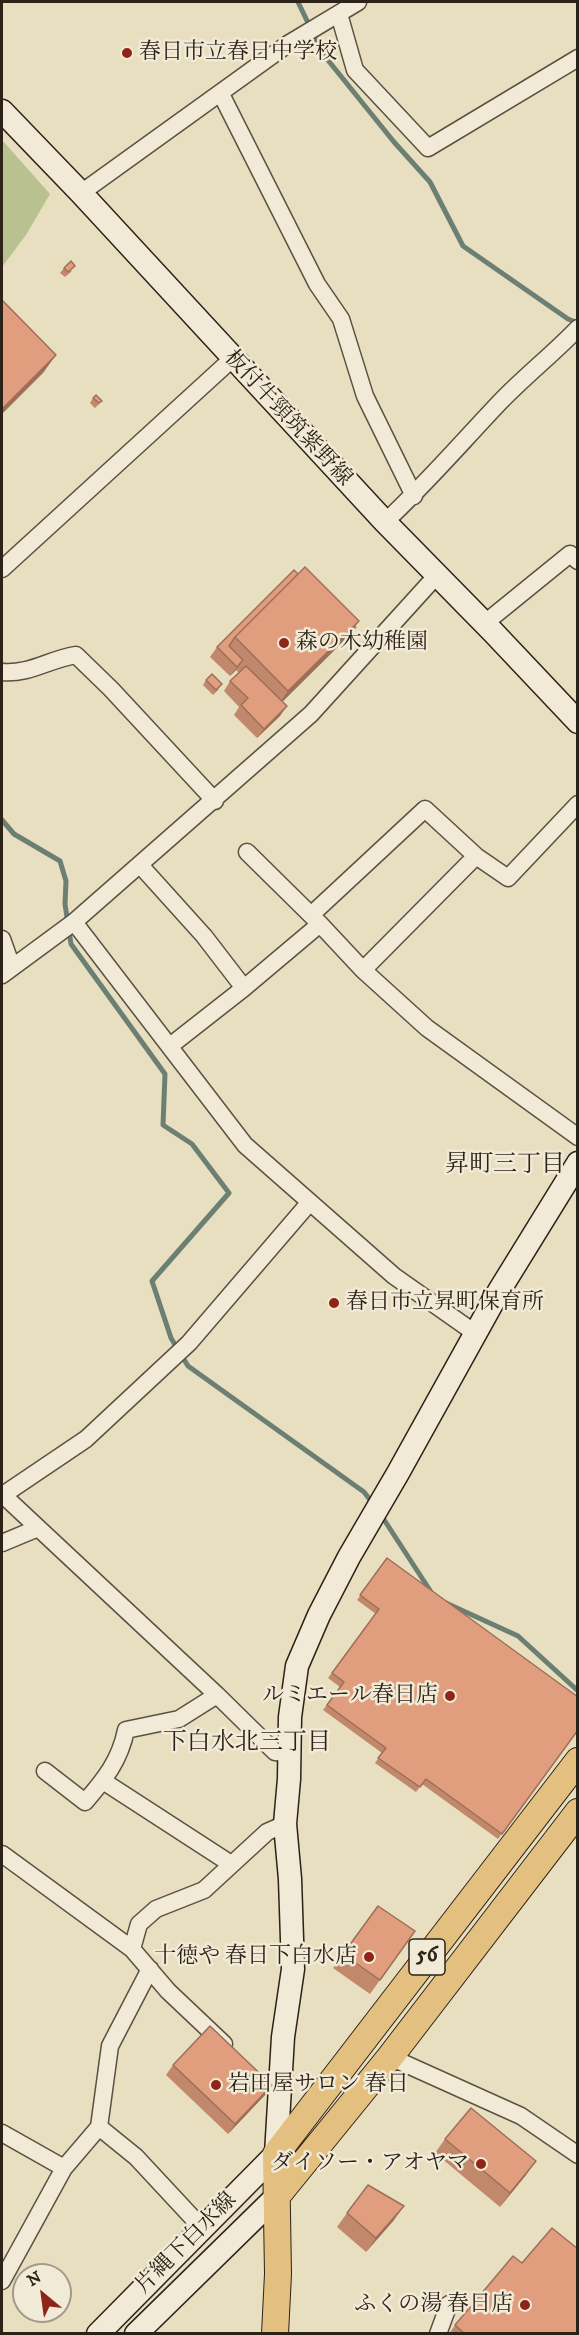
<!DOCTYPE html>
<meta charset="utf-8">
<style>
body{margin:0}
#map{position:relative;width:579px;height:2335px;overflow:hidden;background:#e8dfc0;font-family:"IM FELL DW Pica",serif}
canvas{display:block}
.frame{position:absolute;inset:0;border:3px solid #2c2218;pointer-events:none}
.north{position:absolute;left:12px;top:2263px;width:60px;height:60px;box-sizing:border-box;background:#f0ead6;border:2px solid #a29a8a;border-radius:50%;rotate:331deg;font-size:16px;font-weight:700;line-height:24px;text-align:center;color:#2c2218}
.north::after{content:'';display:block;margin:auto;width:21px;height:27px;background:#8f2418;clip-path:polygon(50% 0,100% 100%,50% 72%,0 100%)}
</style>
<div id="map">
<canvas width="579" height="2335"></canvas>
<div class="frame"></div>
<div class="north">N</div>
</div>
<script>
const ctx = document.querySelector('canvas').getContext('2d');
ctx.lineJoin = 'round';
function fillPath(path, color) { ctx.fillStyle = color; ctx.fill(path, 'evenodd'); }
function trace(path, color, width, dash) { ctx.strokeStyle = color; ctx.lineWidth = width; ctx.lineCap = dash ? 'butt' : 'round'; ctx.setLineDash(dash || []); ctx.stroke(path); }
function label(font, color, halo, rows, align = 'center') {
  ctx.font = font + ' "IM FELL DW Pica","Noto Serif JP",serif'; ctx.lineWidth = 5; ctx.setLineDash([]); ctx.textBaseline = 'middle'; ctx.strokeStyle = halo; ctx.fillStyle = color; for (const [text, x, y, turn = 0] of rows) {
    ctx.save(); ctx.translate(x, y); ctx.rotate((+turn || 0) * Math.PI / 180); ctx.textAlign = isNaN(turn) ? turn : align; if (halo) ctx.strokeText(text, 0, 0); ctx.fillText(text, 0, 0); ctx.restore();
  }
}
fillPath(new Path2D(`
 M 2,140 L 50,194 L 26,235 L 2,267 Z`), '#b9c190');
trace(new Path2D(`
 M 298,2 L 323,54 L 394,142 L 430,182 L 463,246 L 568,319 L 578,323
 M 2,820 L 14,834 L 60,861 L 66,881 L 65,904 L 71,944 L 165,1074 L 163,1125 L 192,1144 L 229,1193 L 152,1281 L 171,1338 L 188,1366 L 364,1492 L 374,1505
 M 381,1515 L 433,1595
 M 446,1603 L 518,1636 L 578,1691`), '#6c7f73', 5);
const street = new Path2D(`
 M 339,14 L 355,70 L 428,148 L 578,58
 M 221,94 L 317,284 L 341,319 L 365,396 L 414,496
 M 81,193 L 288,44 L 358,2
 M 385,522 C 426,484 462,442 500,402 C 525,376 553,354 578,328
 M 2,569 L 232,359
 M 485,623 L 570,554 L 578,561
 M 2,672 C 31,674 47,660 76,655 L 111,689 L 215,801
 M 140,865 L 204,936 L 244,988
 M 311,915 L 425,809 L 476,856
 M 74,922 L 245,1145 L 394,1276 L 475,1333
 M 320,924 L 363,970 L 427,1028 L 578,1137
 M 2,939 L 12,967
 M 363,970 L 476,856 L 508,878 L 578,804
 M 2,975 L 74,922 L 311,714 L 437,575
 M 170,1046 L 244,988 L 320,924 L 247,852
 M 2,1494 L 217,1695 L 275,1752 L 289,1753
 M 3,1495 L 86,1439 L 189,1343 L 310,1202
 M 2,1543 L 38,1528
 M 45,1771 L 85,1802 C 105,1779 120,1760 126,1730 L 179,1719 L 217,1695
 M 103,1781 L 231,1864
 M 2,1854 L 132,1949 L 168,1991 L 224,2044
 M 132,1949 L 139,1924 L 156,1909 L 204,1890 L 267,1832 L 285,1824
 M 390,2057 L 521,2116 L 578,2155
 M 99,2127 L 136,2157 L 203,2229
 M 2,2133 L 64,2168
 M 2,2281 L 64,2168 L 99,2127 L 110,2046 L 150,1969
 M 438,2334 L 449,2304`);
const secondary = new Path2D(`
 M 2,111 L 81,193 L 385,522 L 493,632 L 578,722
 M 98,2334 L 276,2154 L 283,2037 L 293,1969 L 290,1879 L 285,1824 L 289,1779 L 290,1717 L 297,1666 L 319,1615 L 349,1557 L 398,1473 L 499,1291 L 578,1163
 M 136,2334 L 277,2196`);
const primary = new Path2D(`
 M 277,2196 L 390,2057 L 578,1812
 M 275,2334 L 278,2274 L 276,2154 L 578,1761`);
trace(street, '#5b5142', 19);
trace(secondary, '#2c2218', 25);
trace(primary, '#2c2218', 28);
trace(street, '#f0ead6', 16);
trace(secondary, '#f0ead6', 22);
trace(primary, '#e4c080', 26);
fillPath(new Path2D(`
 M 64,268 L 72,271 L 65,277 L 60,273 Z
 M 93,398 L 102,401 L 95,408 L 90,403 Z
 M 294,570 L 357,627 L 348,637 L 348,636 L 282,702 L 280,716 L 257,738 L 234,715 L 239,707 L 224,691 L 230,681 L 239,673 L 236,670 L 230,676 L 210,657 L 217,647 Z
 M 206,680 L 219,689 L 213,695 L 203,685 Z
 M 387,1558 L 578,1730 L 498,1839 L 422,1784 L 416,1792 L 375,1763 L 382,1753 L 323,1710 L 340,1687 L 328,1678 L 376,1614 L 357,1600 Z
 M 378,1906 L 415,1931 L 370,1994 L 333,1968 Z
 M 173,2065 L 265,2095 L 228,2134 L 166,2075 Z
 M 445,2139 L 526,2175 L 500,2207 L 435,2153 Z
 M 347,2213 L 394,2220 L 366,2252 L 337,2227 Z
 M 455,2325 L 578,2334 L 449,2334 Z`), '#c1886c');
fillPath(new Path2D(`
 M 56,355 L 43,373 L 2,414 L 2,409 Z
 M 359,621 L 346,639 L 275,709 L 288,691 Z
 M 243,660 L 236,670 L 230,676 L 237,667 Z
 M 287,706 L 280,716 L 257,738 L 264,729 Z
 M 272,2085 L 265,2095 L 228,2134 L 235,2124 Z
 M 536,2161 L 526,2175 L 500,2207 L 510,2193 Z
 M 404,2206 L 394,2220 L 366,2252 L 376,2238 Z`), '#9d6f58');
const building = new Path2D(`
 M 71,261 L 75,266 L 68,272 L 64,268 Z
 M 2,300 L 56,355 L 2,409 Z
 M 96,395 L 102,401 L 99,403 L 93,398 Z
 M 305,567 L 359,621 L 288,691 L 235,637 Z
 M 294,570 L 298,574 L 235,637 L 229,646 L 243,660 L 237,667 L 217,647 Z
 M 246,666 L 287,706 L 264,729 L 241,705 L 248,698 L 230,681 Z
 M 212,674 L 222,684 L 216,690 L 206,680 Z
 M 387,1558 L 578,1697 L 578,1730 L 502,1834 L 426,1779 L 420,1787 L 378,1758 L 386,1748 L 327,1705 L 344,1682 L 332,1673 L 379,1609 L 360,1595 Z
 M 378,1906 L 415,1931 L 380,1980 L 343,1954 Z
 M 210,2026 L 272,2085 L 235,2124 L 173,2065 Z
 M 471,2108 L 536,2161 L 510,2193 L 445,2139 Z
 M 368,2185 L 404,2206 L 376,2238 L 347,2213 Z
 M 552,2228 L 578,2249 L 578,2334 L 465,2334 L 455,2325 L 513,2256 L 522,2263 Z`);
fillPath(building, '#e09e7e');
trace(building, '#9d6f58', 1.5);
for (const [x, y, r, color] of [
 [127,53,6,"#8f2418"],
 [284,643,6,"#8f2418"],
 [334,1303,6,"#8f2418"],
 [450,1696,6,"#8f2418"],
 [369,1957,6,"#8f2418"],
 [216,2085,6,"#8f2418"],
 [481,2164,6,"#8f2418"],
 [525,2305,6,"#8f2418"]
]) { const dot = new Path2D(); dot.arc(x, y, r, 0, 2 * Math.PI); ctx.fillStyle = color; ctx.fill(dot); trace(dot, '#f0ead6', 2); }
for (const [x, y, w] of [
 [427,1957,36]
]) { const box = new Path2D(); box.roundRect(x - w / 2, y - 18, w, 36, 4.5); ctx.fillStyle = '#f0ead6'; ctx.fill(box); trace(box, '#2c2218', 1.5); }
label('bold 21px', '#2c2218', null, [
 ["56",427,1957]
]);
label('22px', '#2c2218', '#f0ead6', [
 ["春日市立春日中学校",139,53],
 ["森の木幼稚園",296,643],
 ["春日市立昇町保育所",346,1303],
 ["ルミエール春日店",438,1696,"right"],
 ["十徳や 春日下白水店",357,1957,"right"],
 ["岩田屋サロン 春日",228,2085],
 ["ダイソー・アオヤマ",469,2164,"right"],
 ["ふくの湯 春日店",513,2305,"right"]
], 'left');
label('22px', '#2c2218', '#f0ead6', [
 ["板付牛頸筑紫野線",287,419,47],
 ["片縄下白水線",187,2244,-45]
]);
label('24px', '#2c2218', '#f0ead6', [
 ["昇町三丁目",505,1166],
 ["下白水北三丁目",247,1744]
]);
</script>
